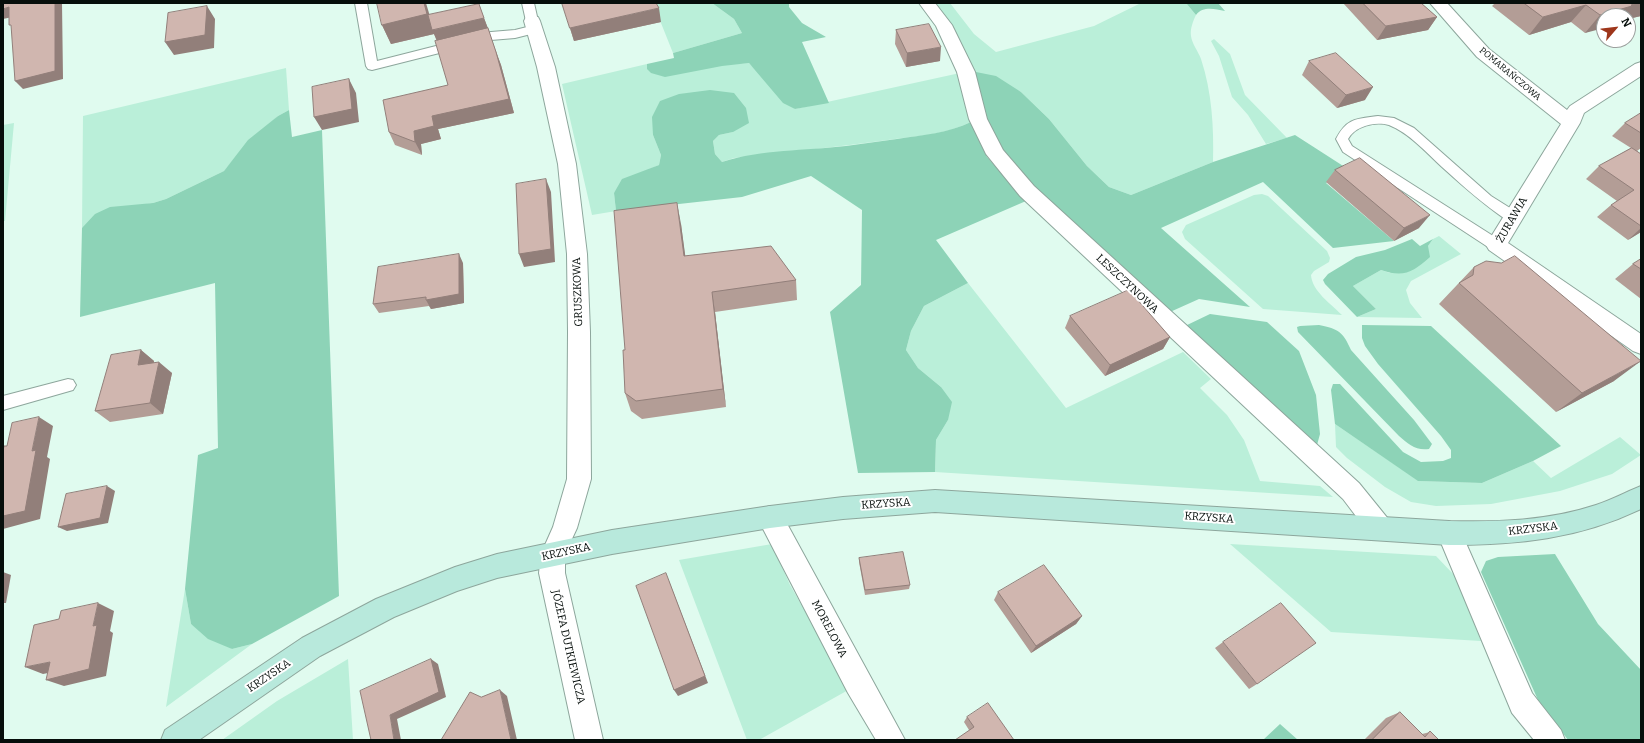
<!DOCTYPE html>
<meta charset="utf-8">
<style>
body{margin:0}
#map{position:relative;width:1644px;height:743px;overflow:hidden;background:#e0fbef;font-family:Bitter,serif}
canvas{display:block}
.frame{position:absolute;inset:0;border:4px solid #060e0b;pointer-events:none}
.north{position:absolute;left:1596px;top:8px;width:40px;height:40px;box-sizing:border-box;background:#fff;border:1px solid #9b9f9d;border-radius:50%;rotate:62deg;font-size:11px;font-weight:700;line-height:16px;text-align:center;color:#060e0b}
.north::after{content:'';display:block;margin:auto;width:14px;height:18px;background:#9e361b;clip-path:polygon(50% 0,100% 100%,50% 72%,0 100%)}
</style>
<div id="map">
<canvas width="1644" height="743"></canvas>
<div class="frame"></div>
<div class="north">N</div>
</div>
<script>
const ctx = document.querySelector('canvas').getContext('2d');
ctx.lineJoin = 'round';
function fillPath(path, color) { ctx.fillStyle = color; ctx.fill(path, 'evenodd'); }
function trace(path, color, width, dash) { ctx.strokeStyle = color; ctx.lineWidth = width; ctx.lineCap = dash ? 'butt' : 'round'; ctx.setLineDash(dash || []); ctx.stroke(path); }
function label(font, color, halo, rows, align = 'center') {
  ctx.font = font + ' Bitter,serif'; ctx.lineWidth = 4; ctx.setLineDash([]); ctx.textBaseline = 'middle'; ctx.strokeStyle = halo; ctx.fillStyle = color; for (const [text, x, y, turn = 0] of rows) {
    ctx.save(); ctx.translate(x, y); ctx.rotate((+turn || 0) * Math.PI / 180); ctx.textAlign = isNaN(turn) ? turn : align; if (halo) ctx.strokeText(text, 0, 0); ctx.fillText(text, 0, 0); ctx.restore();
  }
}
fillPath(new Path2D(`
 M 653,3 L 712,3 L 734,19 L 742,33 L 673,53 Z
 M 933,3 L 950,3 L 974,34 L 996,52 L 1094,26 L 1141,3 L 1186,3 L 1196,15 C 1193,21 1190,29 1191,36 C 1192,44 1198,51 1201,59 C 1212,92 1214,128 1213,162 L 1131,195 L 1109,187 L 1087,166 L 1049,119 L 1021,92 L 971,71 Z
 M 1214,39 L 1230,54 L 1245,95 L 1287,138 L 1266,144 L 1248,115 L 1232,97 L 1219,56 L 1211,41 Z
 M 749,63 L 795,109 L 960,73 L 971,122 C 945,135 917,136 888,140 C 837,147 786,152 734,158 L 722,162 L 715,154 L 713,141 L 719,135 L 733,132 L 653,135 L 661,155 L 659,165 L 643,172 L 614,193 L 616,211 L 592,215 L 562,84 L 647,64 L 647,69 Z
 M 286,68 L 289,110 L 278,116 L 235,158 L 224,171 L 166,199 L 153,203 L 133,206 L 82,228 L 83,116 Z
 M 14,123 L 5,221 L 3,221 L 3,125 Z
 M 1262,194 L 1268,196 L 1327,251 L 1330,258 L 1329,262 L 1314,271 L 1311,275 C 1312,291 1331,304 1342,315 L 1263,309 L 1185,239 L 1182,232 L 1186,225 L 1254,195 Z
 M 1439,236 L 1461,254 L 1411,281 L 1406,290 L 1410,303 L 1422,318 L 1357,317 L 1376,309 L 1353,286 L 1381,270 L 1390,273 L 1428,246 L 1433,239 Z
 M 968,283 L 1066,408 L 1183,352 L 1211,379 L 1200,388 L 1227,415 L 1244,440 L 1260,481 L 1320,486 L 1333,497 L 935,472 L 936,440 L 948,420 L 941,387 L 918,368 L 906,350 L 911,331 L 924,306 Z
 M 1335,424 L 1419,481 L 1482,483 L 1533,461 L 1551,478 L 1620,437 L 1641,455 L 1612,474 L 1560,491 L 1491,504 L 1436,506 L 1411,502 L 1385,487 L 1347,458 L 1336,447 Z
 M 772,544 L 790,585 L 850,689 L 759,740 L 747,740 L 679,560 Z
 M 1230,544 L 1436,556 L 1455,576 L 1481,641 L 1331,632 Z
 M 185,589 L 191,624 L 232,649 L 252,644 L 166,707 Z
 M 348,659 L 353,740 L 222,740 L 277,701 Z`), '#baefd9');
fillPath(new Path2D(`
 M 712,3 L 789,3 L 789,7 L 802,23 L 826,37 L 802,42 L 829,103 L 795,109 L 783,103 L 749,63 L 722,66 L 665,77 L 651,73 L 647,69 L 647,64 L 674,58 L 673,53 L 742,33 L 734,19 Z
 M 1186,3 L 1218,3 L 1225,11 C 1214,9 1203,6 1196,15 Z
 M 971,71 L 996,76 L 1021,92 L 1049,119 L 1087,166 L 1109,187 L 1131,195 L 1213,162 L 1295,135 L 1351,171 L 1326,183 L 1394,241 L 1333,248 L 1263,182 L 1161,228 L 1250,307 L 1199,299 L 1170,312 L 1031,186 L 1002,152 L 981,106 Z
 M 710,90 L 734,93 L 746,108 L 749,123 L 733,132 L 719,135 L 713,141 L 715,154 L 722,162 C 763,149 804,151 846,146 C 863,144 880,141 897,139 C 923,135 948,133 971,122 L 987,157 L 1026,201 L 936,240 L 968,283 L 924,306 L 911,331 L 906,350 L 918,368 L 941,387 L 952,402 L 948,420 L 936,440 L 935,472 L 858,473 L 830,312 L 861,285 L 862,210 L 811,176 L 742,197 L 616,211 L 614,193 L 622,179 L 659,165 L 661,155 L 653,135 L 652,117 L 660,101 L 679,94 Z
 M 289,110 L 292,137 L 322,130 L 339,596 L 252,644 L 232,649 L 208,639 L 191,624 L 185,589 L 198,455 L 218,448 L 215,283 L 80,317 L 82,228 L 95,214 L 110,207 L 153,203 L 166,199 L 224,171 L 248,140 L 278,116 Z
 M 1412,239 L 1420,246 L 1433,239 L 1428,246 L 1430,257 C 1413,272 1404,278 1381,270 L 1353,286 L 1376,309 L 1357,317 L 1325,284 L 1323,280 L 1328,274 L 1356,257 L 1385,250 Z
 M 1210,314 L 1267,322 L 1299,351 L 1316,395 L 1320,434 L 1317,445 L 1185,326 Z
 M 1319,325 C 1339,329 1343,332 1351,350 L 1414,420 L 1432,444 L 1429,449 C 1416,451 1408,444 1399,436 L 1298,332 L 1297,327 L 1300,326 Z
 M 1362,325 L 1431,326 L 1561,446 L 1533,461 L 1482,483 L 1418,481 L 1335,424 L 1331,390 L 1333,384 L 1340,384 L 1403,452 L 1421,462 L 1443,461 L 1451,458 L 1451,450 L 1441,436 L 1378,364 L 1365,346 L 1362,338 Z
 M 1555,554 L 1598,624 L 1641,670 L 1641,740 L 1568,740 L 1538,700 L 1481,572 L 1486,561 L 1498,557 Z
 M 1280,724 L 1298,740 L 1263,740 Z`), '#8dd3b7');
const lane = new Path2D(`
 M 355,3 L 367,3 L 377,61 L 491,32 L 515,30 L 535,25 L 539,26 L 541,29 L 539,32 L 515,38 L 491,40 L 372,70 L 368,69 L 366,66 Z
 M 522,3 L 534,3 L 538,21 L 536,23 L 528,23 L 526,21 Z
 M 1378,116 L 1394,118 L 1414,128 L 1491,196 L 1518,213 L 1520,217 L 1518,221 L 1513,222 L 1508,221 C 1483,204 1464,187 1442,167 C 1426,152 1409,133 1389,125 C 1375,121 1355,126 1348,139 L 1352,146 L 1501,241 L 1503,245 L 1501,249 L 1496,250 L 1491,249 L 1343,152 L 1336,139 C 1347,118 1356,119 1378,116 Z
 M 68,379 L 73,380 L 76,385 L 73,390 L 3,410 L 3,396 Z`);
const street = new Path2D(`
 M 919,3 L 935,3 L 952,25 L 975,72 L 987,119 L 1003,150 L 1034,186 L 1359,483 L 1389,520 L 1392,528 L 1389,536 L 1380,539 L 1371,536 L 1343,499 L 1020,196 L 986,154 L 969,119 L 957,72 L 936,26 Z
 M 1430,3 L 1447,3 L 1489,49 L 1567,110 L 1570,106 L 1635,64 L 1641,62 L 1641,76 L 1584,113 L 1580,123 L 1508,243 L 1641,334 L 1641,354 L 1633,351 L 1489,250 L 1486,245 L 1489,240 L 1561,124 L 1477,57 Z
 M 532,16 L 538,17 L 540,21 L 555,67 L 576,164 L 587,254 L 590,332 L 591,479 L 577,528 L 565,554 L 565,573 L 603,740 L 575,740 L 539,573 L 541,554 L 553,527 L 567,479 L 568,332 L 567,254 L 558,164 L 537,67 L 524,21 L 526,17 Z
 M 770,506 L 779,509 L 905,740 L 876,740 L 848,693 L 761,525 L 758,517 L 761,509 Z
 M 1449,521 L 1458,525 L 1532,693 L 1561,730 L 1565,740 L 1534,740 L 1512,713 L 1437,533 L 1440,525 Z`);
const secondary = new Path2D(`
 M 1641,486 L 1641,509 C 1578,539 1518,545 1449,545 L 935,512 L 843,519 L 770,528 L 612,554 L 497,578 L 457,591 L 394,617 L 320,656 L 199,740 L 161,740 L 165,730 L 302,638 L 376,599 L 455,567 L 497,554 L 612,530 L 770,506 L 843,497 L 935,490 L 1449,521 C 1498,522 1548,521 1596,505 C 1611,500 1626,492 1641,486 Z`);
trace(lane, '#8da69c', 2);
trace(street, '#8da69c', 2);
trace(secondary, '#8da69c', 2);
fillPath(lane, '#fff');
fillPath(street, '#fff');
fillPath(secondary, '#b8e9dc');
fillPath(new Path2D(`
 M 562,3 L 661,22 L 574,41 Z
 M 1343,3 L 1421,3 L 1437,17 L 1428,30 L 1377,40 Z
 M 1495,3 L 1641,3 L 1641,16 L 1628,19 L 1628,16 L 1585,33 L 1571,22 L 1529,35 L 1492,6 Z
 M 479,4 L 501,65 L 514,113 L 438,129 L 441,139 L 421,144 L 422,155 L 395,145 L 389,132 L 448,85 L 437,40 L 434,34 L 391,44 L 382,25 Z
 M 896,30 L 940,61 L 906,67 L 895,44 Z
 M 1309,61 L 1365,100 L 1337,108 L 1302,75 Z
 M 1641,113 L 1641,148 L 1637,151 L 1641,154 L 1641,232 L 1628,240 L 1597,217 L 1611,205 L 1617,201 L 1586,179 L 1599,166 L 1631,148 L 1612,136 L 1625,123 Z
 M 1335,170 L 1419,228 L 1394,241 L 1326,182 Z
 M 681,224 L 685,256 L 796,280 L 797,300 L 715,312 L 726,407 L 642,419 L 631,411 L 625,393 L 625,350 Z
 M 1641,259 L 1641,299 L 1615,279 L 1633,264 Z
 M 463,263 L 464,303 L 431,309 L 429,306 L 379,313 L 373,304 Z
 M 1474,267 L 1614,381 L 1556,412 L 1439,304 Z
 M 1070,316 L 1170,337 L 1163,349 L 1105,376 L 1065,328 Z
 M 141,350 L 154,361 L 154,363 L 172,373 L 163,414 L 110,422 L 95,411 Z
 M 859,558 L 910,585 L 909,589 L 865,595 L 859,562 Z
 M 998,592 L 1082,616 L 1076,624 L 1031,653 L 994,600 Z
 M 1223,642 L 1257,684 L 1249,689 L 1215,648 Z
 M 1400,712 L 1422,734 L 1430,732 L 1439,740 L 1364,740 L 1386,718 Z
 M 967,717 L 1014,740 L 969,730 L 964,722 Z`), '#b39d96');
fillPath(new Path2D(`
 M 55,3 L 62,3 L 63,79 L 23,89 L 15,81 Z
 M 424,3 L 426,3 L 434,30 L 484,18 L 489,31 L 438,44 L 434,34 L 391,44 L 382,25 Z
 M 1638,3 L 1641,3 L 1641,16 L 1628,19 L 1628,16 L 1604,16 L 1604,28 L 1585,33 L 1600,15 Z
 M 1586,5 L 1571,22 L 1529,35 L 1543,17 Z
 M 207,6 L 215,19 L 214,48 L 174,55 L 165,42 Z
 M 9,7 L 17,16 L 3,19 L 3,9 Z
 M 659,8 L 661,22 L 574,41 L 570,28 Z
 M 1437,17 L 1428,30 L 1377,40 L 1386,26 Z
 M 941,47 L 940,61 L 906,67 L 907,53 Z
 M 496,52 L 501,65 L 514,113 L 438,129 L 441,139 L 421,144 L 422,155 L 415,142 L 414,131 L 432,116 Z
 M 349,79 L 356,93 L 359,122 L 322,130 L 314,117 Z
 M 1373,87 L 1365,100 L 1337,108 L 1346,95 Z
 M 546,179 L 551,192 L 555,262 L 524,267 L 519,254 Z
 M 677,203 L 681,224 L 688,276 L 684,256 Z
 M 1430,215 L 1419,228 L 1394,241 L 1404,228 Z
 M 1641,228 L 1641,232 L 1628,240 Z
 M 459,254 L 463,263 L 464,303 L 431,309 L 426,300 Z
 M 712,292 L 715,312 L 726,407 L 723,389 Z
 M 1170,337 L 1163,349 L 1105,376 L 1110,365 Z
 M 141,350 L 154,361 L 151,376 L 138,365 Z
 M 1641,361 L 1614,381 L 1556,412 L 1582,393 Z
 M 159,362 L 172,373 L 163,414 L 150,403 Z
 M 39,417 L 53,426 L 47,457 L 50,459 L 40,519 L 3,529 L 3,516 L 32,451 Z
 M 107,486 L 115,491 L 108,523 L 67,531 L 58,527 Z
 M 3,572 L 11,575 L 6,603 L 3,603 Z
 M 669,581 L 708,683 L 678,696 L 674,690 Z
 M 98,603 L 114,611 L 110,631 L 113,633 L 106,676 L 64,686 L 46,680 L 93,626 Z
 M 1082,616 L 1076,624 L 1031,653 L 1036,646 Z
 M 431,659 L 438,664 L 446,697 L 397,719 L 401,740 L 394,740 L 390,715 Z
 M 50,662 L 68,669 L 43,674 L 25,667 Z
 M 500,690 L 507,696 L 517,740 L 511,740 Z`), '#927f7a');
const building = new Path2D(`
 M 3,3 L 55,3 L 55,71 L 15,81 L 11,25 L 9,25 L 9,7 L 3,9 Z
 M 377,3 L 424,3 L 427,14 L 382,25 Z
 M 562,3 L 656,3 L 659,8 L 570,28 Z
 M 1363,3 L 1421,3 L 1437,17 L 1386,26 Z
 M 1524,3 L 1638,3 L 1631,5 L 1632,6 L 1600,15 L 1586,5 L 1543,17 Z
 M 479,4 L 484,18 L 432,30 L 428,15 Z
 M 207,6 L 205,35 L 165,42 L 168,13 Z
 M 929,24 L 941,47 L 907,53 L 896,30 Z
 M 488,28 L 496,52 L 509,99 L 432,116 L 434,126 L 414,131 L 415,142 L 389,132 L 383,100 L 448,85 L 435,41 Z
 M 1336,53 L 1373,87 L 1346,95 L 1309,61 Z
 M 349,79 L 352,109 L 314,117 L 312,87 Z
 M 1641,113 L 1641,133 L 1625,123 Z
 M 1632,148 L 1641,154 L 1641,226 L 1611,205 L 1634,190 L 1599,166 Z
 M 1360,158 L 1430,215 L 1404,228 L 1335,170 Z
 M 546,179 L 551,249 L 519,254 L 516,184 Z
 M 677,203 L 684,256 L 771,246 L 796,280 L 712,292 L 723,389 L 636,401 L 625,393 L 623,350 L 625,350 L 614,211 Z
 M 459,254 L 459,294 L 426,300 L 426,297 L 373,304 L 378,267 Z
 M 1515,256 L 1641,361 L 1582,393 L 1459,283 L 1473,275 L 1474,267 L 1486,261 L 1501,263 Z
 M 1641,259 L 1641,269 L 1633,264 Z
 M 1129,290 L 1170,337 L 1110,365 L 1070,316 Z
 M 141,350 L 138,365 L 159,362 L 150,403 L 95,411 L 111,355 Z
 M 39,417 L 32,451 L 36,450 L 25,511 L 3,516 L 3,451 L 4,446 L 7,446 L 12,423 Z
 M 107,486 L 100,518 L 58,527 L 66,494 Z
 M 903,552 L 910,585 L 865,590 L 859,558 Z
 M 1044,565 L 1082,616 L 1036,646 L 998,592 Z
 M 666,573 L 705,676 L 674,690 L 636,586 Z
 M 98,603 L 93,626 L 97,625 L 89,669 L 46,680 L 50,662 L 25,667 L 34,625 L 59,619 L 61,611 Z
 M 1281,603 L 1316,643 L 1257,684 L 1223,642 Z
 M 431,659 L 439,692 L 390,715 L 394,740 L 371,740 L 360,691 Z
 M 500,690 L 511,740 L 441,740 L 470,692 L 481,697 Z
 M 988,703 L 1014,740 L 955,740 L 974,727 L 967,717 Z
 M 1400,712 L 1425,737 L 1430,731 L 1439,740 L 1372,740 Z`);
fillPath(building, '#d0b6af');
trace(building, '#927f7a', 1);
label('9px', '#060e0b', '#fff', [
 ["POMARAŃCZOWA",1510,74,40]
]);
label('11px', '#060e0b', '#fff', [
 ["ŻURAWIA",1512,220,-60],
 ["LESZCZYNOWA",1127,284,43],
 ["GRUSZKOWA",578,292,-92],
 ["KRZYSKA",886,504,-4],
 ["KRZYSKA",1209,518,4],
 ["KRZYSKA",1533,529,-7],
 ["KRZYSKA",566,552,-12],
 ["MORELOWA",829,629,62],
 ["JÓZEFA DUTKIEWICZA",568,647,77],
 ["KRZYSKA",269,676,-34]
]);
</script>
